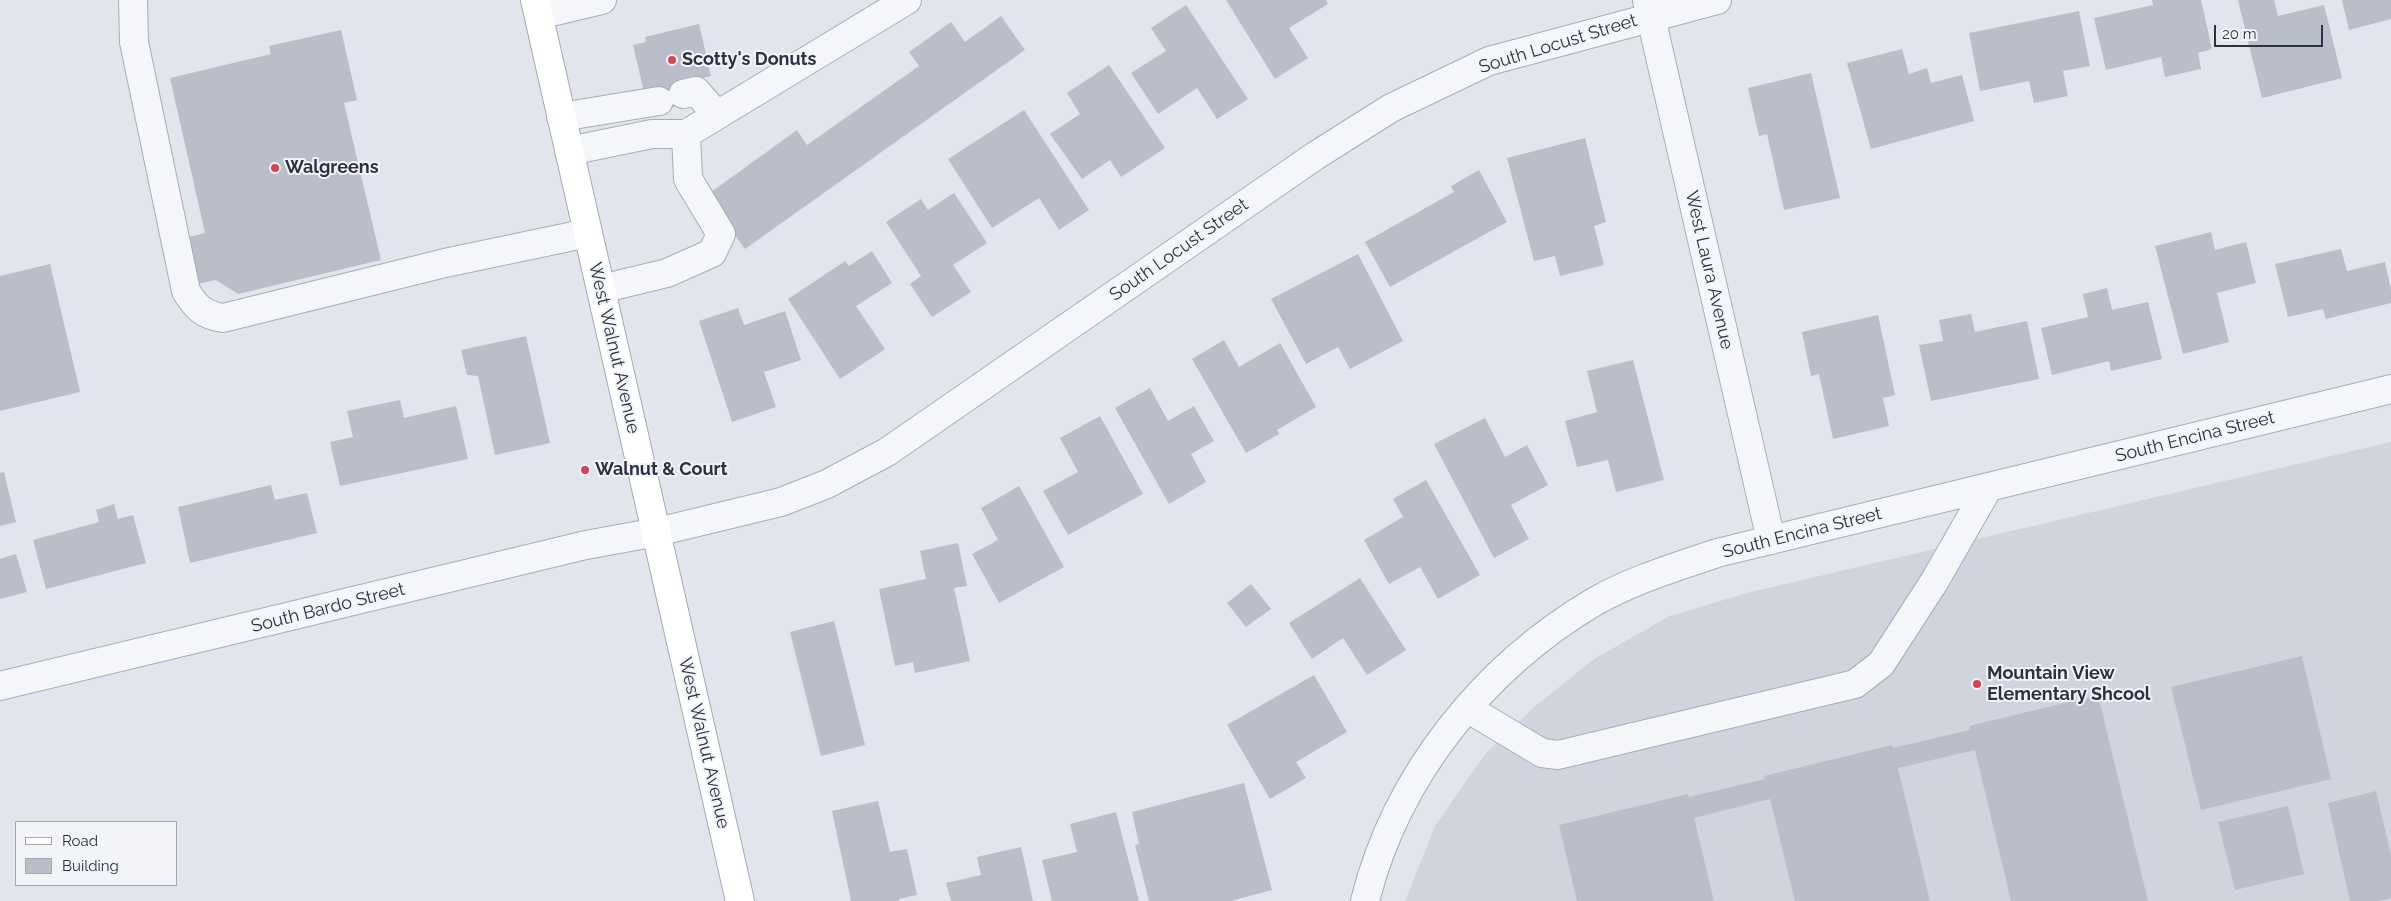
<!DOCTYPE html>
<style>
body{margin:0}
#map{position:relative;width:2391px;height:901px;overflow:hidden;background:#e2e5eb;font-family:Raleway,sans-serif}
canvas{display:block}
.legend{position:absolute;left:15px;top:821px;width:162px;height:65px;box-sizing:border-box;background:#f2f4f8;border:1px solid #a2a6b0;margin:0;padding:6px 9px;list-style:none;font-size:15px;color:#2a3244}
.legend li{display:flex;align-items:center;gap:10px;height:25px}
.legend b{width:25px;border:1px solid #a2a6b0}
.scale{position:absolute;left:2214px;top:25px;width:109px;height:22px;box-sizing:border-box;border:2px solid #2a3244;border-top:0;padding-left:6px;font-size:15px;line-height:18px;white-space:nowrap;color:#2a3244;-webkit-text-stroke:4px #f2f4f8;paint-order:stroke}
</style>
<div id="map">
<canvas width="2391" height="901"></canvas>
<ul class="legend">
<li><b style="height:6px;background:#fff"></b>Road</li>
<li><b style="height:14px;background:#b9bec9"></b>Building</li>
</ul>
<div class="scale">20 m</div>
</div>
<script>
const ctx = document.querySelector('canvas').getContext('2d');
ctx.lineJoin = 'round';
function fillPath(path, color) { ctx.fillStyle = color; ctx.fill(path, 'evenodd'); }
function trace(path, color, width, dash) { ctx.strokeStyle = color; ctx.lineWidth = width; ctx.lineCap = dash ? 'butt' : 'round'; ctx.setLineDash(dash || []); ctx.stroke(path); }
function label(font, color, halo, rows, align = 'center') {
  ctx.font = font + ' Raleway,sans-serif'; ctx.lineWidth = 4; ctx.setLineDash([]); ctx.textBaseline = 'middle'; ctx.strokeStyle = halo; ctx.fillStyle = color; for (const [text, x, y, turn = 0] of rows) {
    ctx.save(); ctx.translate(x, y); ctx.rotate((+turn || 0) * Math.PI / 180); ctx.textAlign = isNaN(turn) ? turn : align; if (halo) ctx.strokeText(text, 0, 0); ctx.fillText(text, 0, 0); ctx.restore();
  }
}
fillPath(new Path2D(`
 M 2391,442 L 2391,901 L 1405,901 L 1435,826 L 1485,754 L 1533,708 L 1594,659 L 1670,616 L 1747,593 Z`), '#d0d4dd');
fillPath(new Path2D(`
 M 1226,0 L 1326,0 L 1328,4 L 1289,28 L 1308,58 L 1275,79 Z
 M 2152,0 L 2201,0 L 2212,49 L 2198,53 L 2201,69 L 2165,77 L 2161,57 L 2106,70 L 2094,18 L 2153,5 Z
 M 2238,0 L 2274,0 L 2278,16 L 2324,5 L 2342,78 L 2262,98 Z
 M 2342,0 L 2391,0 L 2391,19 L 2349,30 Z
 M 1186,5 L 1248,99 L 1217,119 L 1197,88 L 1158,114 L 1131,73 L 1166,51 L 1151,28 Z
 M 2079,11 L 2090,66 L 2063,71 L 2068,96 L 2034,103 L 2029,81 L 1980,91 L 1969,33 Z
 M 1001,16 L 1025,50 L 745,249 L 707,195 L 797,130 L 807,145 L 919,66 L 909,52 L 951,22 L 965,42 Z
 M 699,24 L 711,76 L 680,83 L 685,104 L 661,110 L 644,92 L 633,45 L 646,42 L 645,37 Z
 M 341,30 L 357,100 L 344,103 L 381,260 L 238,294 L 216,280 L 188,286 L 178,240 L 205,233 L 170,78 L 271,54 L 269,46 Z
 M 1902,49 L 1909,74 L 1927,68 L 1931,83 L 1962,75 L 1974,121 L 1871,149 L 1847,63 Z
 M 1109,65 L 1165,148 L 1121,177 L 1110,160 L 1082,179 L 1050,134 L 1080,114 L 1067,93 Z
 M 1811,73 L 1840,198 L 1784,210 L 1767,134 L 1759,136 L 1748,88 Z
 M 1024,110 L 1089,210 L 1059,230 L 1039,198 L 992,228 L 948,159 Z
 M 1585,138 L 1606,222 L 1594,226 L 1604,265 L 1560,276 L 1555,256 L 1534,261 L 1507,158 Z
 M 1479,170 L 1507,222 L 1390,287 L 1365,242 L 1454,192 L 1451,186 Z
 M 954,193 L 987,243 L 953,265 L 971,292 L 932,317 L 910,284 L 921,276 L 886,222 L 921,199 L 928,210 Z
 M 2211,232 L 2215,250 L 2246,242 L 2256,283 L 2217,293 L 2229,342 L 2183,354 L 2155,246 Z
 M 2341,249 L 2347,271 L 2385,262 L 2391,290 L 2391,303 L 2326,319 L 2323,309 L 2288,317 L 2275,264 Z
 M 872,251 L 892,283 L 856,306 L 885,349 L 840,379 L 788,299 L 845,261 L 849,266 Z
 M 1358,254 L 1403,341 L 1350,369 L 1338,347 L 1306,364 L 1271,299 Z
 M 50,264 L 80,392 L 0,411 L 0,276 Z
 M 2107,288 L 2112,310 L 2148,302 L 2162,359 L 2111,371 L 2109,361 L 2052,375 L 2041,328 L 2088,317 L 2083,294 Z
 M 738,308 L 744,325 L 785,311 L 801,360 L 764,372 L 776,407 L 732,422 L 699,321 Z
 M 1971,314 L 1975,332 L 2027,321 L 2039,379 L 1931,401 L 1919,345 L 1943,341 L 1939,320 Z
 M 1878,315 L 1895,395 L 1883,398 L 1889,426 L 1833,439 L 1819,374 L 1811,376 L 1802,332 Z
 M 526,336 L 550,443 L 495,455 L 478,376 L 467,375 L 461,350 Z
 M 1224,340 L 1239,367 L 1280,343 L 1316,407 L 1277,430 L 1279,434 L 1246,453 L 1192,359 Z
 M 1633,360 L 1664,480 L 1616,492 L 1608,460 L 1577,467 L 1565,421 L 1597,412 L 1587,371 Z
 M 1150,388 L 1168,421 L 1194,406 L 1214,441 L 1191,454 L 1206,482 L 1169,504 L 1115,408 Z
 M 400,400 L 404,418 L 456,406 L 468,459 L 340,486 L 330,442 L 353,437 L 347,411 Z
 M 1100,416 L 1143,494 L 1068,535 L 1043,491 L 1078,472 L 1060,438 Z
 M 1485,418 L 1505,457 L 1527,445 L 1548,485 L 1511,505 L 1529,539 L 1494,558 L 1434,444 Z
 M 4,472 L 16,522 L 0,526 L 0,473 Z
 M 1426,480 L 1480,575 L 1438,599 L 1420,567 L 1389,584 L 1364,540 L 1403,517 L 1393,499 Z
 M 271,485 L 275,500 L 307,493 L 317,533 L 190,563 L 178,507 Z
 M 1019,486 L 1064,567 L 999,603 L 972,554 L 998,540 L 981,508 Z
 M 114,504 L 118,519 L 133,515 L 146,563 L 46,589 L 33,540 L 99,522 L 96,510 Z
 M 958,543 L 967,586 L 954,588 L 970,661 L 915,673 L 913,662 L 895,666 L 879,589 L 926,579 L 920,551 Z
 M 16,554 L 27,592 L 0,599 L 0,559 Z
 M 1360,578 L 1406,650 L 1367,675 L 1343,638 L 1312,659 L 1289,623 Z
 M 1251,584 L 1271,609 L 1246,627 L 1227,603 Z
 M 834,621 L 865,745 L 821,756 L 790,632 Z
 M 2302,656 L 2331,779 L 2201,810 L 2171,687 Z
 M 1314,675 L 1347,732 L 1296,762 L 1306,778 L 1270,799 L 1227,725 Z
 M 2098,695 L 2148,901 L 2011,901 L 1975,750 L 1898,768 L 1930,901 L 1795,901 L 1770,799 L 1694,818 L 1714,901 L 1577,901 L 1559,825 L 1688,794 L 1689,797 L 1765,779 L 1764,776 L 1892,745 L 1893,748 L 1970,730 L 1969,726 Z
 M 1244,783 L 1272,890 L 1231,901 L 1149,901 L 1135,845 L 1139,844 L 1132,812 Z
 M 2376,791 L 2391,856 L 2391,898 L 2377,901 L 2350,901 L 2328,803 Z
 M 878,801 L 890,852 L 907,849 L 917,895 L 899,899 L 899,901 L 851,901 L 832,811 Z
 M 2288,806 L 2304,874 L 2235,890 L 2218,822 Z
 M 1116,812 L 1139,901 L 1052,901 L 1042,860 L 1077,852 L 1070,824 Z
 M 1021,847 L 1033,901 L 951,901 L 946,883 L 981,875 L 977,857 Z`), '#b9bec9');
const minor = new Path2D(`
 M 133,0 L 134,42 L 186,291 C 196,308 204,315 223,318 L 445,263 L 588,233
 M 1647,0 L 1771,540
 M 539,15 L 602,0
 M 683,94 L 696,91 L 717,115
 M 561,117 L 659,101
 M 569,151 L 652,134 L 686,134 L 907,0
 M 601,289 L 667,273 L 712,253 L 721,234 L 688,179 L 686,134
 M 0,686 L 586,545 L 657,532 L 781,502 L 827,484 L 887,452 L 1315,156 L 1391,108 L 1489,61 L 1717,0
 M 1467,708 L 1542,753 L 1558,755 L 1855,684 L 1881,664 L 1934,582 L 1988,488
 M 1365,901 C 1396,776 1484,667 1594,602 C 1632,580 1676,567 1717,553 L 2391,389`);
const major = new Path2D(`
 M 535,0 L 740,901`);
trace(minor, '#a7acb6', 30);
trace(major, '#a1a9b7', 30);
trace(minor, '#f5f6f9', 28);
trace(major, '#fff', 28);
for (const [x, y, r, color] of [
 [672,60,5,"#d34552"],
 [275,168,5,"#d34552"],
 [585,470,5,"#d34552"],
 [1977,684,5,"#d34552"]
]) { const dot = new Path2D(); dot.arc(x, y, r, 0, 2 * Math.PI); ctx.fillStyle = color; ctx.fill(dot); trace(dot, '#f2f4f8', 2); }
label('18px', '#2a3244', '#f2f4f8', [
 ["South Locust Street",1558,44,-17],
 ["South Locust Street",1179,250,-35],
 ["West Laura Avenue",1709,270,77],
 ["West Walnut Avenue",614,348,77],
 ["South Encina Street",2195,437,-14],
 ["South Encina Street",1802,533,-14],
 ["South Bardo Street",328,608,-14],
 ["West Walnut Avenue",704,743,77]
]);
label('bold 18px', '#2a3244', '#f2f4f8', [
 ["Scotty's Donuts",682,60],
 ["Walgreens",285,168],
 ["Walnut & Court",595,470],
 ["Mountain View",1987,674],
 ["Elementary Shcool",1987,695]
], 'left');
</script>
